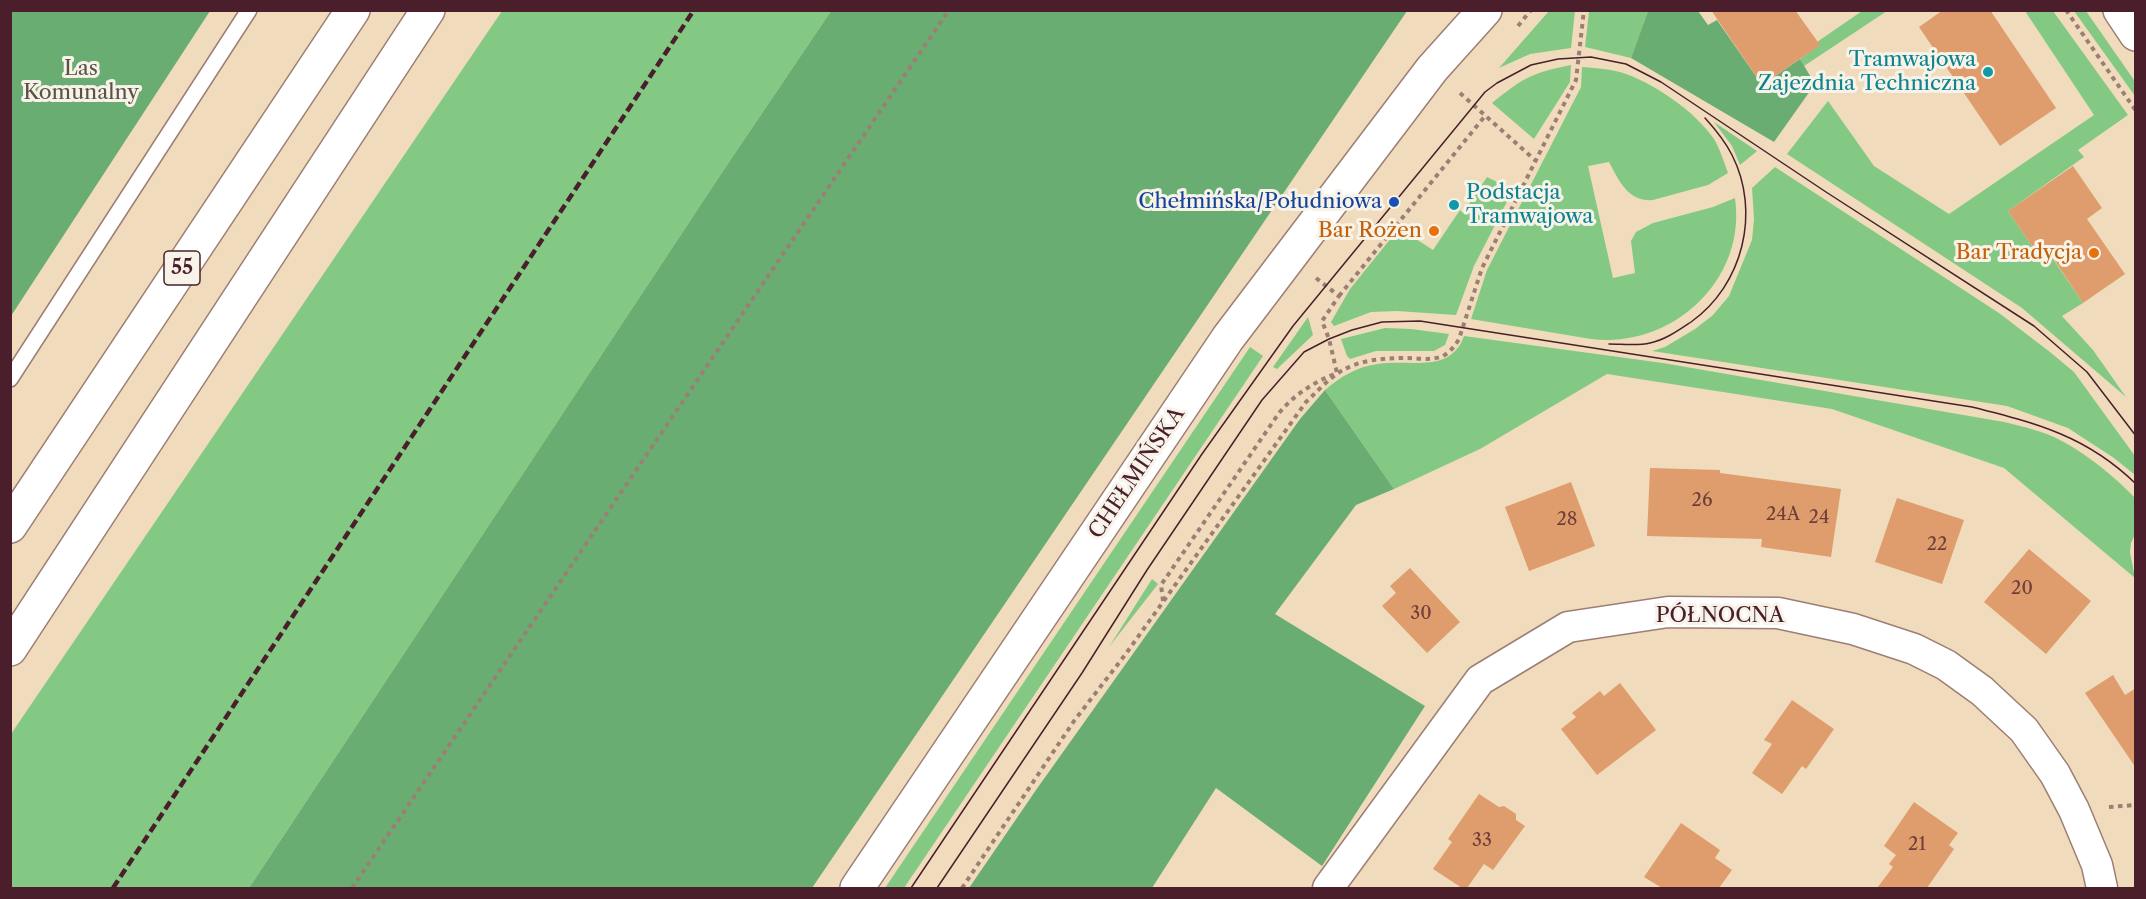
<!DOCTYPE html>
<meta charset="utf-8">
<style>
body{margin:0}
#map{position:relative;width:2146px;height:899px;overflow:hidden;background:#f0dcbc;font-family:"Libre Caslon Text",serif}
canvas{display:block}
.frame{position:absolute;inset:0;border:12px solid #4a1f2b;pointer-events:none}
</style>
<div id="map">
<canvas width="2146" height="899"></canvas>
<div class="frame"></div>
</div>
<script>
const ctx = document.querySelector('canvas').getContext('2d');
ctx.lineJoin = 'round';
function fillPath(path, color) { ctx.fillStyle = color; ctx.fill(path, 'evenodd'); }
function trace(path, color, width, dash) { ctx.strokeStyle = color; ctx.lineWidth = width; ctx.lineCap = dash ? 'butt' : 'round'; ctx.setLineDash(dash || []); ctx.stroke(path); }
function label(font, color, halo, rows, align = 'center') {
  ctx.font = font + ' "Libre Caslon Text",serif'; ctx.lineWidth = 6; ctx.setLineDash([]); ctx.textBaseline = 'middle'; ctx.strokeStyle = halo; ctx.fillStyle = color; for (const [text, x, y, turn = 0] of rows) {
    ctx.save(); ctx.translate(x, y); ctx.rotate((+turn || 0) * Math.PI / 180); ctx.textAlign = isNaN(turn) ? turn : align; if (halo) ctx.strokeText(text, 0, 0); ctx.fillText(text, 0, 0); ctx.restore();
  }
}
fillPath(new Path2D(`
 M 502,11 L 831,11 L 725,168 L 249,888 L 11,888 L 11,734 Z
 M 1549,11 L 1575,11 L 1571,48 L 1530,54 L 1499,68 Z
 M 1589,11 L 1648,11 L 1631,58 L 1585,47 Z
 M 1862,11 L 1887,11 L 1804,66 L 1800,59 L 1819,45 L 1817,42 Z
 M 2025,11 L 2053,11 L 2128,115 L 2078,150 L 2084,157 L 2008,211 L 2034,249 L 2048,239 L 2051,256 L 2083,303 L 2062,316 L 2093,350 L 2126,397 L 2022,308 L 1787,154 L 1828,101 L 1874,166 L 1949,214 L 2094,115 Z
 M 2074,11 L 2086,11 L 2134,80 L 2135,96 Z
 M 1571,65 L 1570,82 L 1534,139 L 1492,103 C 1523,78 1531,73 1571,65 Z
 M 1582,67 C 1595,68 1608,69 1620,72 C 1651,81 1695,111 1714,139 C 1720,149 1724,162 1728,173 L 1708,185 L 1653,200 C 1628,202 1619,181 1609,162 L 1588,166 L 1613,278 L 1635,273 L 1631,241 L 1636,232 L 1653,223 L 1713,207 L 1735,198 C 1747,281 1671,349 1591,339 L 1471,319 L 1487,270 L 1581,87 Z
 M 1714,122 L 1757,151 L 1756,152 L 1740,165 L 1732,146 Z
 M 1775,167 L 1999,313 L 2050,352 L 2074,372 L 2135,456 L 2135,475 L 2114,458 L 2068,428 L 2007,406 L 1652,351 L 1665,347 L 1695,329 L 1713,315 L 1729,296 L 1752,240 L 1754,219 L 1752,188 Z
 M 1487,177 L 1513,190 L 1474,266 L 1456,315 L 1397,311 L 1371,312 L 1334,326 L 1331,322 L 1350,289 L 1396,232 L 1402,230 L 1433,250 L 1460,210 L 1463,213 Z
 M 1308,317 L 1313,335 L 1277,369 L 1273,367 Z
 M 1385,328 L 1411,329 L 1449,334 L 1445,345 L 1434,351 L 1376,351 L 1350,359 L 1347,356 L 1341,339 Z
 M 1464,336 L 1663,363 L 2004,422 C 2024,427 2044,431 2062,441 C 2088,455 2114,476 2135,498 L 2135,534 L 2131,543 L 2130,552 L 2135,578 L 2004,468 L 1832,409 L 1607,374 L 1480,449 L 1394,489 L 1325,390 C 1340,377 1358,366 1378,364 C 1410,359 1451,374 1464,336 Z
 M 1250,347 L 1263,356 L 904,888 L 885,888 Z
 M 1152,579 L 1158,584 L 1109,647 Z`), '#83c984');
fillPath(new Path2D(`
 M 11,10 L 210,11 L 11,316 L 10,11 Z
 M 831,11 L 1407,11 L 812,888 L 249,888 L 725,168 Z
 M 1648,11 L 1698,11 L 1708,25 L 1717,20 L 1762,85 L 1800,59 L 1815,84 L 1774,142 L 1631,58 Z
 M 1325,390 L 1394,489 L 1356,505 L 1275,614 L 1425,706 L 1322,866 L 1216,788 L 1152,888 L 969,888 L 1036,790 L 1300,419 Z`), '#6aad72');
fillPath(new Path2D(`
 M 1711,10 L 1795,10 L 1820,45 L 1762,85 Z
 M 1943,10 L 1990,10 L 2056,108 L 2000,146 L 1919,27 Z
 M 2073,166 L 2102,208 L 2087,219 L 2125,274 L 2083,303 L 2043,243 L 2034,249 L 2008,211 Z
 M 1650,468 L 1720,470 L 1720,473 L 1841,489 L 1831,557 L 1761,547 L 1762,539 L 1647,536 Z
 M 1571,482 L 1595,546 L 1529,571 L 1505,507 Z
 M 1897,498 L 1964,520 L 1942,584 L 1875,562 Z
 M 2029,549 L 2091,601 L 2046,654 L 1984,602 Z
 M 1410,568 L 1460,622 L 1427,653 L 1382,606 L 1396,593 L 1390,586 Z
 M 2113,675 L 2125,695 L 2136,688 L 2136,768 L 2085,693 Z
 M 1620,683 L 1656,730 L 1597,775 L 1561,729 L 1576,717 L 1572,713 L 1600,691 L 1604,696 Z
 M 1792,700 L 1834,729 L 1806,769 L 1802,766 L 1782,794 L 1752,773 L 1772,744 L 1764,740 Z
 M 1479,794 L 1499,807 L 1504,806 L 1516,814 L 1516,820 L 1525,826 L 1493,870 L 1484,864 L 1467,888 L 1462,888 L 1433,869 L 1452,842 L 1448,839 Z
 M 1914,802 L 1958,833 L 1949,845 L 1954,849 L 1927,888 L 1877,888 L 1893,867 L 1889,864 L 1896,855 L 1884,846 Z
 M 1681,823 L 1720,850 L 1715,858 L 1732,870 L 1719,888 L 1662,888 L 1644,877 Z`), '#df9c6c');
const service = new Path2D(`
 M 10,379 L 249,10`);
const minor = new Path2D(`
 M 1328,888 L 1480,680 L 1568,627 L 1668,612 L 1778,613 L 1853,629 L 1914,649 L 1946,665 L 1982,691 L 2024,730 L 2055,774 L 2074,810 L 2097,865 L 2102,888`);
const tertiary = new Path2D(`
 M 2120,10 L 2136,34`);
const secondary = new Path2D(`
 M 857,888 L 1228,338 L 1432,69 L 1485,10`);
const primary = new Path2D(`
 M 10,526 L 353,10
 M 10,649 L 428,10`);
trace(service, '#9d7e74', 18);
trace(minor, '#9d7e74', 33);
trace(tertiary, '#9d7e74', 36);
trace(secondary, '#9d7e74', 36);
trace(primary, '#9d7e74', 36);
trace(new Path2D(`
 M 2066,10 L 2136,111
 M 1518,26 L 1531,10
 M 1460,93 L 1536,161
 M 1339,296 L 1485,116
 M 1163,601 L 1161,585 L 1279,413 C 1295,394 1314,382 1337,373 L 1329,339 L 1322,321 L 1339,296 L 1316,278
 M 2109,807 L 2136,805
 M 352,888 L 949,10
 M 962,888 L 1074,721 L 1125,655 L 1306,402 C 1322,387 1334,372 1354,365 C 1370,359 1389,358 1406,358 C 1418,358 1431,361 1443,356 C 1450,352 1455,346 1459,339 L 1482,268 L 1576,80 L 1584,10`), '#9d7e74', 4, [4.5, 4.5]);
trace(service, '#fff', 15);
trace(minor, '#fff', 30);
trace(tertiary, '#fff', 33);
trace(secondary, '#fff', 33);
trace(primary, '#fff', 33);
trace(new Path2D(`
 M 1609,344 C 1622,344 1638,346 1650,343 C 1665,340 1679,330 1691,322 C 1743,285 1761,212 1732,155 C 1725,141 1715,129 1705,118
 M 911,888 L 1202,454 L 1293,326 L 1485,92 L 1497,83 L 1531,65 L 1558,59 L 1591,57 L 1626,64 L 1661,82 L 1826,192 L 2034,326 L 2087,372 L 2136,436
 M 937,888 L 1082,673 L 1147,570 L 1262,400 L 1304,352 L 1329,339 L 1352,330 L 1382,322 L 1420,321 L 1972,407 C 2036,423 2087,436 2136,484`), '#4a1f2b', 1.5);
trace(new Path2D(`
 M 113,888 L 694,10`), '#4a1f2b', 4.5, [9, 4.5]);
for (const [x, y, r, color] of [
 [1988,72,6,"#0f9aa8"],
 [1394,202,6,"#1a4fb4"],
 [1454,205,6,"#0f9aa8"],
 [1434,231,6,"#e8710a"],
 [2094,253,6,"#e8710a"]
]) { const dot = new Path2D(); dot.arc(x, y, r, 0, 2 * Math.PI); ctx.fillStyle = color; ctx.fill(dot); trace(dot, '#f7f3e8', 2); }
label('18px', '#6f3e3b', null, [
 ["26",1702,501],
 ["24A",1783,515],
 ["24",1819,518],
 ["28",1567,520],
 ["22",1937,545],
 ["20",2022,589],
 ["30",1421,614],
 ["33",1482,841],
 ["21",1917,845]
]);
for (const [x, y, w] of [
 [182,268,36]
]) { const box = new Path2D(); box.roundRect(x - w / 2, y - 17, w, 34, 4.5); ctx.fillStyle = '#f7f3e8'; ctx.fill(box); trace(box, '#4a1f2b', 1.5); }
label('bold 20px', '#4a1f2b', null, [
 ["55",182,268]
]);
label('21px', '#0d838f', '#f7f3e8', [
 ["Tramwajowa",1976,60],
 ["Zajezdnia Techniczna",1976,84],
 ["Podstacja",1466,193,"left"],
 ["Tramwajowa",1466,217,"left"]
], 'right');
label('21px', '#5b5246', '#f7f3e8', [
 ["Las",81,69],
 ["Komunalny",81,93]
]);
label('21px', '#164399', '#f7f3e8', [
 ["Chełmińska/Południowa",1382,202]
], 'right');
label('21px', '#c56008', '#f7f3e8', [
 ["Bar Rożen",1422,231],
 ["Bar Tradycja",2082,253]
], 'right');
label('21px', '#4a1f2b', '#f7f3e8', [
 ["CHEŁMIŃSKA",1137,473,-56],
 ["PÓŁNOCNA",1720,616]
]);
</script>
